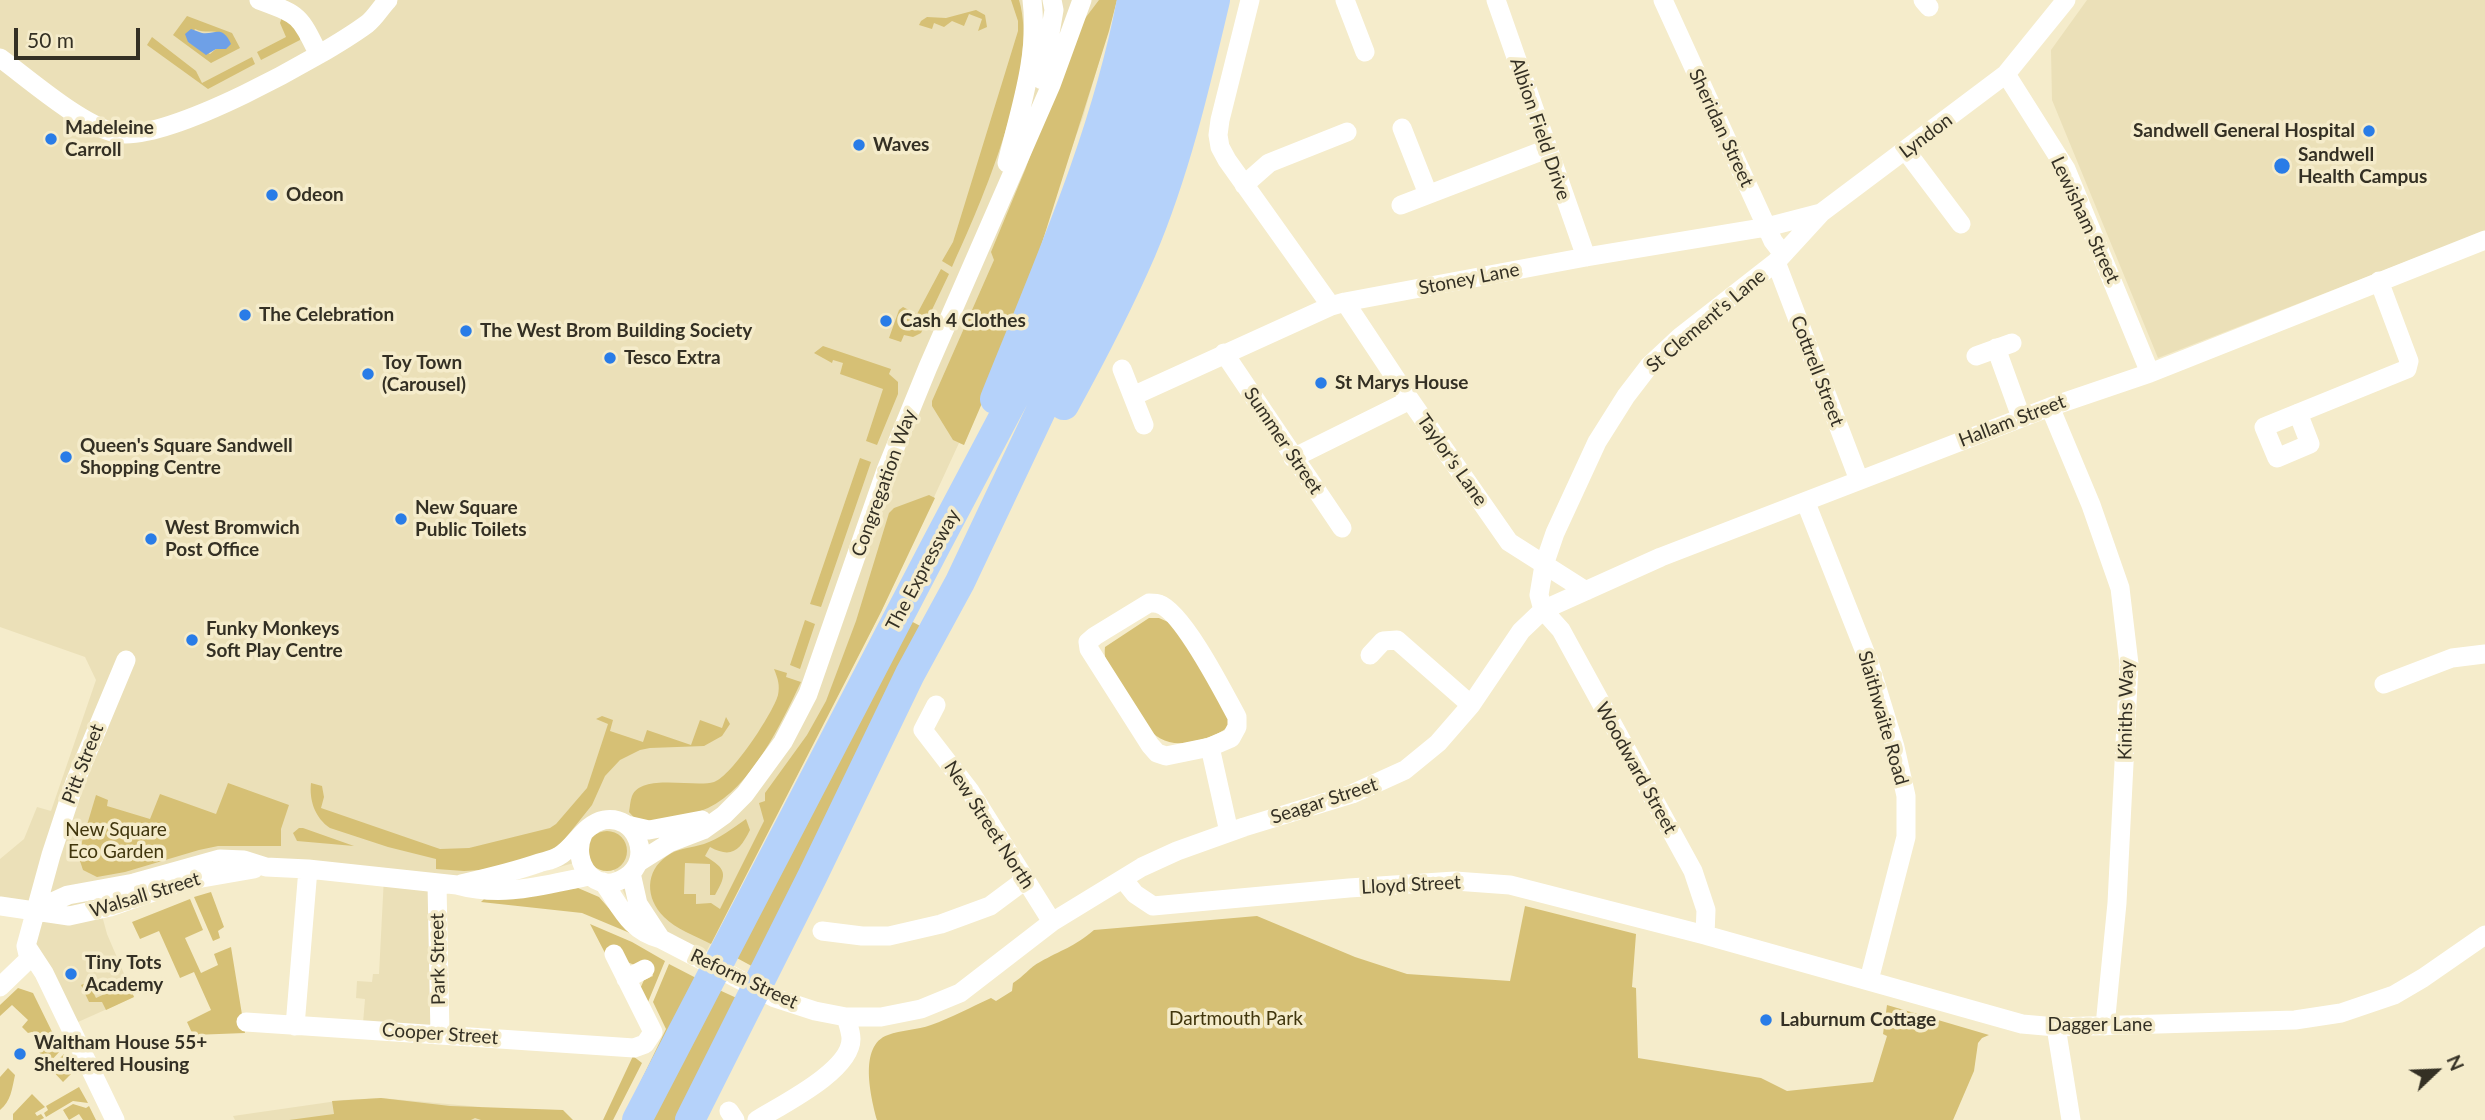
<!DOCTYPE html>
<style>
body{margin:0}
#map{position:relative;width:2485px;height:1120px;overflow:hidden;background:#f5eccb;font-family:Lato,sans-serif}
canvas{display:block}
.north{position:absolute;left:2401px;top:1036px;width:70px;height:70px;-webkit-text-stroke:5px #f5eccb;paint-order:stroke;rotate:67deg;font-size:19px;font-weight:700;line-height:28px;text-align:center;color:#343024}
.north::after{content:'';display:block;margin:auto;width:24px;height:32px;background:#343024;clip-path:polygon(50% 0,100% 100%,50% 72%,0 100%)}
.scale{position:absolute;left:14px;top:28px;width:126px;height:32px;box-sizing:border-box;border:4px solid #343024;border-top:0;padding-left:9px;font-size:21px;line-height:24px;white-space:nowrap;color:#343024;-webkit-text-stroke:5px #f5eccb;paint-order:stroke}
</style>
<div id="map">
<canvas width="2485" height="1120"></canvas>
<div class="north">N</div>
<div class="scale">50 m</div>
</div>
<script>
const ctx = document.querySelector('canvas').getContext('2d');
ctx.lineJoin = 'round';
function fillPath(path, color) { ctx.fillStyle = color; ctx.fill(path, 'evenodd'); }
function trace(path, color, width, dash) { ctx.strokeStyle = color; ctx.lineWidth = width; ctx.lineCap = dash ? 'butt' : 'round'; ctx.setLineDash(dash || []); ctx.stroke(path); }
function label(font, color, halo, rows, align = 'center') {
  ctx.font = font + ' Lato,sans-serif'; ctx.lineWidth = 7; ctx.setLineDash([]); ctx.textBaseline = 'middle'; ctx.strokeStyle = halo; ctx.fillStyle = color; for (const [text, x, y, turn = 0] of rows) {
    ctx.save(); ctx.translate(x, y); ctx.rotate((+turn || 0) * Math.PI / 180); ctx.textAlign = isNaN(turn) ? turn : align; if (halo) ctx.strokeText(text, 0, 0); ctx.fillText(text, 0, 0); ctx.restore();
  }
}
fillPath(new Path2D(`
 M 0,0 L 1117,0 L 1083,117 L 964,445 L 959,443 L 881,612 L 702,960 L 629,904 L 606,852 L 588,859 L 506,882 L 431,883 L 433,1028 L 363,1023 L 365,999 L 356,998 L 357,981 L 372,982 L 373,974 L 379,974 L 384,877 L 308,869 L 97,897 L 107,934 L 134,997 L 78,1022 L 26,946 L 35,910 L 0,906 L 0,859 L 24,839 L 37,807 L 51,811 L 96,680 L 85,657 L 0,627 Z
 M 2087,0 L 2485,0 L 2485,231 L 2158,358 L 2052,100 L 2051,50 Z
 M 381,1098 L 481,1107 L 488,1120 L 235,1120 L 233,1116 L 344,1100 Z`), '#ebe0b8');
fillPath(new Path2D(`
 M 1011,0 L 1019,0 C 1040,68 981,204 952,267 L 942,261 L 953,242 L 1018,31 L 1018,21 Z
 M 1099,0 L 1117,0 L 1109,31 L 1017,322 L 964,445 L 953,440 L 932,406 L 932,401 L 994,260 L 991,252 L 1025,170 L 1077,29 Z
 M 976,10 L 985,15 L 987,27 L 978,31 L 982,19 L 969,14 L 964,26 L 952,21 L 944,27 L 934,23 L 932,29 L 919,25 L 921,21 L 927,17 L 946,18 Z
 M 187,16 L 232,33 L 240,48 L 211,63 L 173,35 ZM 195,29 C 205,34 212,29 222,34 L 222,49 L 216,49 L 210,54 L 188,42 Z
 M 282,17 L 300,31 L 300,40 L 261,60 L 257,52 L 286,37 L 280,23 Z
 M 152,37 L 196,71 L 202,83 L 252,57 L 255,64 L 208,89 L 147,45 Z
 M 941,269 L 949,274 L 921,333 L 913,337 L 904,335 L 901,342 L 889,338 L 899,310 L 903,307 L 917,314 Z
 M 823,346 L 891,369 L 889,374 L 898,382 L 898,394 L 877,445 L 866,441 L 883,389 L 840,374 L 843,363 L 833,360 L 832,363 L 814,353 Z
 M 860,458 L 871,462 L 821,607 L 810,604 Z
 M 929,495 L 935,498 L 881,612 L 711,944 C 695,936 676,929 664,917 C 645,898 645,871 667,856 C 678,848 691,848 704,844 C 719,839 733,828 746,819 L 750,830 C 740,850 732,859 710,847 L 705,856 C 726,869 728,873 715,895 L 710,895 L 710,864 L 685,863 L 684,894 L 696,894 L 696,904 L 711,903 L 720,909 L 764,821 L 759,803 L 765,801 L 765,793 L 807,735 L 826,701 L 856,621 L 889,513 L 894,508 Z
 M 1149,618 L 1159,618 L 1175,625 L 1230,717 L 1227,728 C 1215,736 1205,739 1191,742 C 1153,750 1140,718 1122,691 C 1113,676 1103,665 1105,647 Z
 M 907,619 L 926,629 L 759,970 L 735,957 Z
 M 805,620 L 815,624 L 800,669 L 790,665 Z
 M 774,669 L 787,673 L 786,677 L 801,682 C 781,724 751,788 708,808 C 687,818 660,819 638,822 L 629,812 C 630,807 630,801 632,796 C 642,773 695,788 714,782 C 732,776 773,713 778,695 C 780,685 778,679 774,669 Z
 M 602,716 L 613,720 L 610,731 L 643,742 L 647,730 L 691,745 L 700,720 L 722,728 L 726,717 L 730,724 L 722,736 L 704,746 L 650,748 L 640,750 L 620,760 L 605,776 L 592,805 L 556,850 L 495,869 L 464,871 L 436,869 L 436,859 L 388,847 L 330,828 C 315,818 309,800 311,783 L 322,786 L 324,797 L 321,808 L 440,849 L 469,848 L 550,828 L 556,824 L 587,788 L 608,724 L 596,719 Z
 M 228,783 L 289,805 L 281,829 L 281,846 L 218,846 L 199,850 L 125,872 L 97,877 L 83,870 L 78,855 L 96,795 L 108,800 L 107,806 L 150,819 L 160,794 L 216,814 Z
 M 299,828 L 303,828 L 354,846 L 297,841 L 293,833 Z
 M587 851a20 20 0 1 1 40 0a20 20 0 1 1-40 0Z
 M 578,888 L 599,897 L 619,920 L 637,936 L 582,913 L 481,902 L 484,899 Z
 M 211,892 L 224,927 L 218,931 L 220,938 L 213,941 L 194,897 Z
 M 190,899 L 203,930 L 185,938 L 201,973 L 218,965 L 214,954 L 231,947 L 245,1033 L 193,1035 L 187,1022 L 211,1010 L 194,972 L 180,978 L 159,931 L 140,939 L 132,922 Z
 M 1525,906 L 1636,934 L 1632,987 L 1636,988 L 1638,1058 L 1761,1078 L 1787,1091 L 1873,1082 L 1887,1036 L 1883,1034 L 1887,1005 L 1989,1035 L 1982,1038 L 1978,1043 L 1974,1071 L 1953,1120 L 877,1120 C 871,1098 858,1045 888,1035 C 901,1030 917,1030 931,1025 C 951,1018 971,1007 991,998 L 996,1001 L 1012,991 L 1013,983 C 1023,977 1030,967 1040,962 C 1061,950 1074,947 1094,930 L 1257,916 L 1355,957 L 1407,974 L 1510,981 Z
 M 590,924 L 632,942 L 665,961 L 648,1002 L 640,989 L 644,980 L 653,976 L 646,962 L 637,966 L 605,953 Z
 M 669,964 L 700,980 L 622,1120 L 666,1029 L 653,1002 Z
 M 88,982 L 96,998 L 128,983 L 134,997 L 106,1010 L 102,1002 L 89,1002 L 81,985 Z
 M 18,988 L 33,993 L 61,1050 L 49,1063 L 47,1056 L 43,1057 C 36,1049 34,1041 32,1032 L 28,1033 L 22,1027 L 28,1020 L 12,1005 L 0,1016 L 0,1005 Z
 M 717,989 L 741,1000 L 681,1120 L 652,1120 Z
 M 64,1054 L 73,1072 L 63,1082 L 50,1068 Z
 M 633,1056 L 642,1063 L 613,1120 L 603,1120 Z
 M 8,1068 L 15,1075 C 12,1089 11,1101 0,1110 L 0,1077 Z
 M 79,1087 L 88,1103 L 73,1101 L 46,1117 L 44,1113 L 48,1110 L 46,1106 Z
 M 32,1094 L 45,1107 L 35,1113 L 37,1116 L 41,1114 L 44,1118 L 40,1120 L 13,1120 L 13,1114 Z
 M 381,1098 L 450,1106 L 563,1110 L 573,1120 L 481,1120 L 475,1118 L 471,1120 L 289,1120 L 334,1114 L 332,1101 Z
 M 73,1104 L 86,1108 L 89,1106 L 96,1120 L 83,1120 L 79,1114 L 69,1120 L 63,1110 Z`), '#d6c075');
fillPath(new Path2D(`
 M 191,29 C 195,30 198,32 202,33 C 215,35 222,24 231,44 L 226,49 L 216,49 L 206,55 L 188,42 L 185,34 Z`), '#6ea0e7');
trace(new Path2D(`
 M 259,0 C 299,15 299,14 318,53
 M 1250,0 L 1220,120 L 1218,135 L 1220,147 L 1227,160 L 1331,306
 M 1345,0 L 1365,52
 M 1496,0 L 1586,257
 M 1663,0 L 1773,241 L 1783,254
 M 1923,0 L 1929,7
 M 0,58 C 30,80 81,125 116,133 C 166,144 325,55 367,24 C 375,18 381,7 388,0
 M 2006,74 L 2066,169 L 2150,373
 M 1042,80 L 1054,10 L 1052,0
 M 1402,128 L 1428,194
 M 1906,151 L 1961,224
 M 1007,163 C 1020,109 1039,55 1032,0
 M 1244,185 L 1269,163 L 1347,132
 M 1401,205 L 1547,149
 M 1776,262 L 1859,480
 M 1345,302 L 1410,400 L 1509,542 L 1586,591
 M 1996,348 L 2021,417
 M 1224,353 L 1342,528
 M 1976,356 L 2012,343
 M 1122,369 L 1144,425
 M 1133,396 L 1331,306 L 1345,302 L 1586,257 L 1767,227 L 1821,213
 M 2050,407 L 2091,505 L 2120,588 L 2129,664 L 2117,903 L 2105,1026
 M 2298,413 L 2310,444 L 2277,458 L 2264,427 L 2407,369 L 2409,361 L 2379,281
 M 1293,458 L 1410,400
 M 1806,503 L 1869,662 L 1895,747 L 1906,796 L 1906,837 L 1869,980
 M 1370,655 L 1383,641 L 1397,640 L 1471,705
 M 2384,684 L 2452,658 L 2485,654
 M 936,705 L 923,730 L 970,791 L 1052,922
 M 1210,747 L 1166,756 L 1157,753 L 1150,745 L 1089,649 L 1088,642 L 1095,636 L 1149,603 C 1151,603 1157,603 1159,604 C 1183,612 1224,693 1237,717 L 1237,727 L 1231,738 L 1210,747 L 1229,832
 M 627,825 L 649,830 L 702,820
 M 639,862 L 669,843 L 703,830 L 724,815 L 745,794 L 783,742 L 808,694 L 886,470 L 928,367 L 1051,85 L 1082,0
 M 631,873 L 638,904 L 661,939
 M 1123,879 L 1135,894 L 1153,906 L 1349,888 L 1455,881 L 1510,885 L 1705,935 L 2022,1024 L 2056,1027 L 2295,1020 L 2341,1013 L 2394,995 L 2423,978 L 2485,935
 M 603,882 C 621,907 629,931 661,939 L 775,998 L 815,1011 L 846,1017 L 881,1017 L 921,1009 L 960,993 L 1052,922 L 1142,867 L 1177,851 L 1244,827 L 1352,794 L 1405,770 L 1438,743 L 1471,705 L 1521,631 L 1543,610 L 1661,557 L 2050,407 L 2150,373 L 2485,240
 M 437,884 L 440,1035
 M 461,884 C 487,878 513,872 539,863 C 545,861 553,860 559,856 C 575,847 584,824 604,820 C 636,814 654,859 626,877 C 596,897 570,863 583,834
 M 0,906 L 69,916 L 110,907 L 185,881 L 254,869
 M 35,910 L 68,895 L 134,883 L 220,859 L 244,860 L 266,867 L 308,869 L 457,885 C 504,898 543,885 590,876
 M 822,931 L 862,936 L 889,936 L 941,924 L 990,906 L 1025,880
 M 1705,935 L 1706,910 L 1693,871 L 1561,630 L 1543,610 L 1539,595 L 1544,565 L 1555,533 L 1597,442 L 1626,396 L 1649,366 L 1680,337 L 1776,262 L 1821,213 L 2006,74 L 2066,0
 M 27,947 L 44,973 L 115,1120
 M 626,979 L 645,969
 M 0,987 L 29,959 L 26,946 L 51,855 L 75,782 L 126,660
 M 246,1022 L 634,1048 L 645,1044 L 653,1032 L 614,954
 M 295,1026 L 308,869
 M 2056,1027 L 2071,1120
 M 729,1111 L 735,1120
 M 757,1120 C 781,1105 851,1071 851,1039 C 851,1032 848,1024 846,1017`), '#fff', 19);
trace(new Path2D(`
 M 995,399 C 1047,269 1106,138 1132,0
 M 1064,405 C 1092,354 1118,304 1141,251 C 1175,171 1195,85 1215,0
 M 637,1120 L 936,545 L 1056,318 L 1113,175 L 1147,58 L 1160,0
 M 690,1120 L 812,877 L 910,674 L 960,582 L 1080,328 L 1139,177 L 1183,28 L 1188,0`), '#b5d2fa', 30);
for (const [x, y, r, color] of [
 [2369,131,7,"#297ce7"],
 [51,139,7,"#297ce7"],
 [859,145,7,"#297ce7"],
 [2282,166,9,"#297ce7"],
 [272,195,7,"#297ce7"],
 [245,315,7,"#297ce7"],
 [886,321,7,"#297ce7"],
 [466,331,7,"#297ce7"],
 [610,358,7,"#297ce7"],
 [368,374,7,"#297ce7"],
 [1321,383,7,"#297ce7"],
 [66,457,7,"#297ce7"],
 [401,519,7,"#297ce7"],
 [151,539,7,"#297ce7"],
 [192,640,7,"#297ce7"],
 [71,974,7,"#297ce7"],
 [1766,1020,7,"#297ce7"],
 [20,1054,7,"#297ce7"]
]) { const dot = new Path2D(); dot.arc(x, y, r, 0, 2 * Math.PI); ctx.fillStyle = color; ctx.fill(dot); trace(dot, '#f5eccb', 2.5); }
label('bold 19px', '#343024', '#f5eccb', [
 ["Madeleine",65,128],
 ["Carroll",65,150],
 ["Sandwell General Hospital",2355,131,"right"],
 ["Waves",873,145],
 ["Sandwell",2298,155],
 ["Health Campus",2298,177],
 ["Odeon",286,195],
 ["The Celebration",259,315],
 ["Cash 4 Clothes",900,321],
 ["The West Brom Building Society",480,331],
 ["Tesco Extra",624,358],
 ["Toy Town",382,363],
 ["(Carousel)",382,385],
 ["St Marys House",1335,383],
 ["Queen's Square Sandwell",80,446],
 ["Shopping Centre",80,468],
 ["New Square",415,508],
 ["Public Toilets",415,530],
 ["West Bromwich",165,528],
 ["Post Office",165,550],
 ["Funky Monkeys",206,629],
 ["Soft Play Centre",206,651],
 ["Tiny Tots",85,963],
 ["Academy",85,985],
 ["Laburnum Cottage",1780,1020],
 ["Waltham House 55+",34,1043],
 ["Sheltered Housing",34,1065]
], 'left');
label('19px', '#343024', '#f5eccb', [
 ["Sheridan Street",1721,128,65],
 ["Albion Field Drive",1540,129,71],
 ["Lyndon",1926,136,-37],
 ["Lewisham Street",2085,220,65],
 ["Stoney Lane",1469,279,-11],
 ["St Clement's Lane",1706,321,-40],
 ["Cottrell Street",1817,371,69],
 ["Hallam Street",2012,421,-21],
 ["Summer Street",1283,441,56],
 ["Taylor's Lane",1452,460,55],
 ["Congregation Way",884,483,-70],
 ["The Expressway",923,570,-62],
 ["Kiniths Way",2126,710,-89],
 ["Slaithwaite Road",1883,718,74],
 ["Pitt Street",83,764,-69],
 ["Woodward Street",1636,768,61],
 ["Seagar Street",1324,801,-18],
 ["New Street North",989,825,57],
 ["Lloyd Street",1411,885,-3],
 ["Walsall Street",145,895,-17],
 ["Park Street",438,959,-91],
 ["Reform Street",744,979,25],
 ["Dagger Lane",2100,1025],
 ["Cooper Street",440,1034,4]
]);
label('19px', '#41360d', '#f5eccb', [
 ["New Square",116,830],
 ["Eco Garden",116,852],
 ["Dartmouth Park",1236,1019]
]);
</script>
